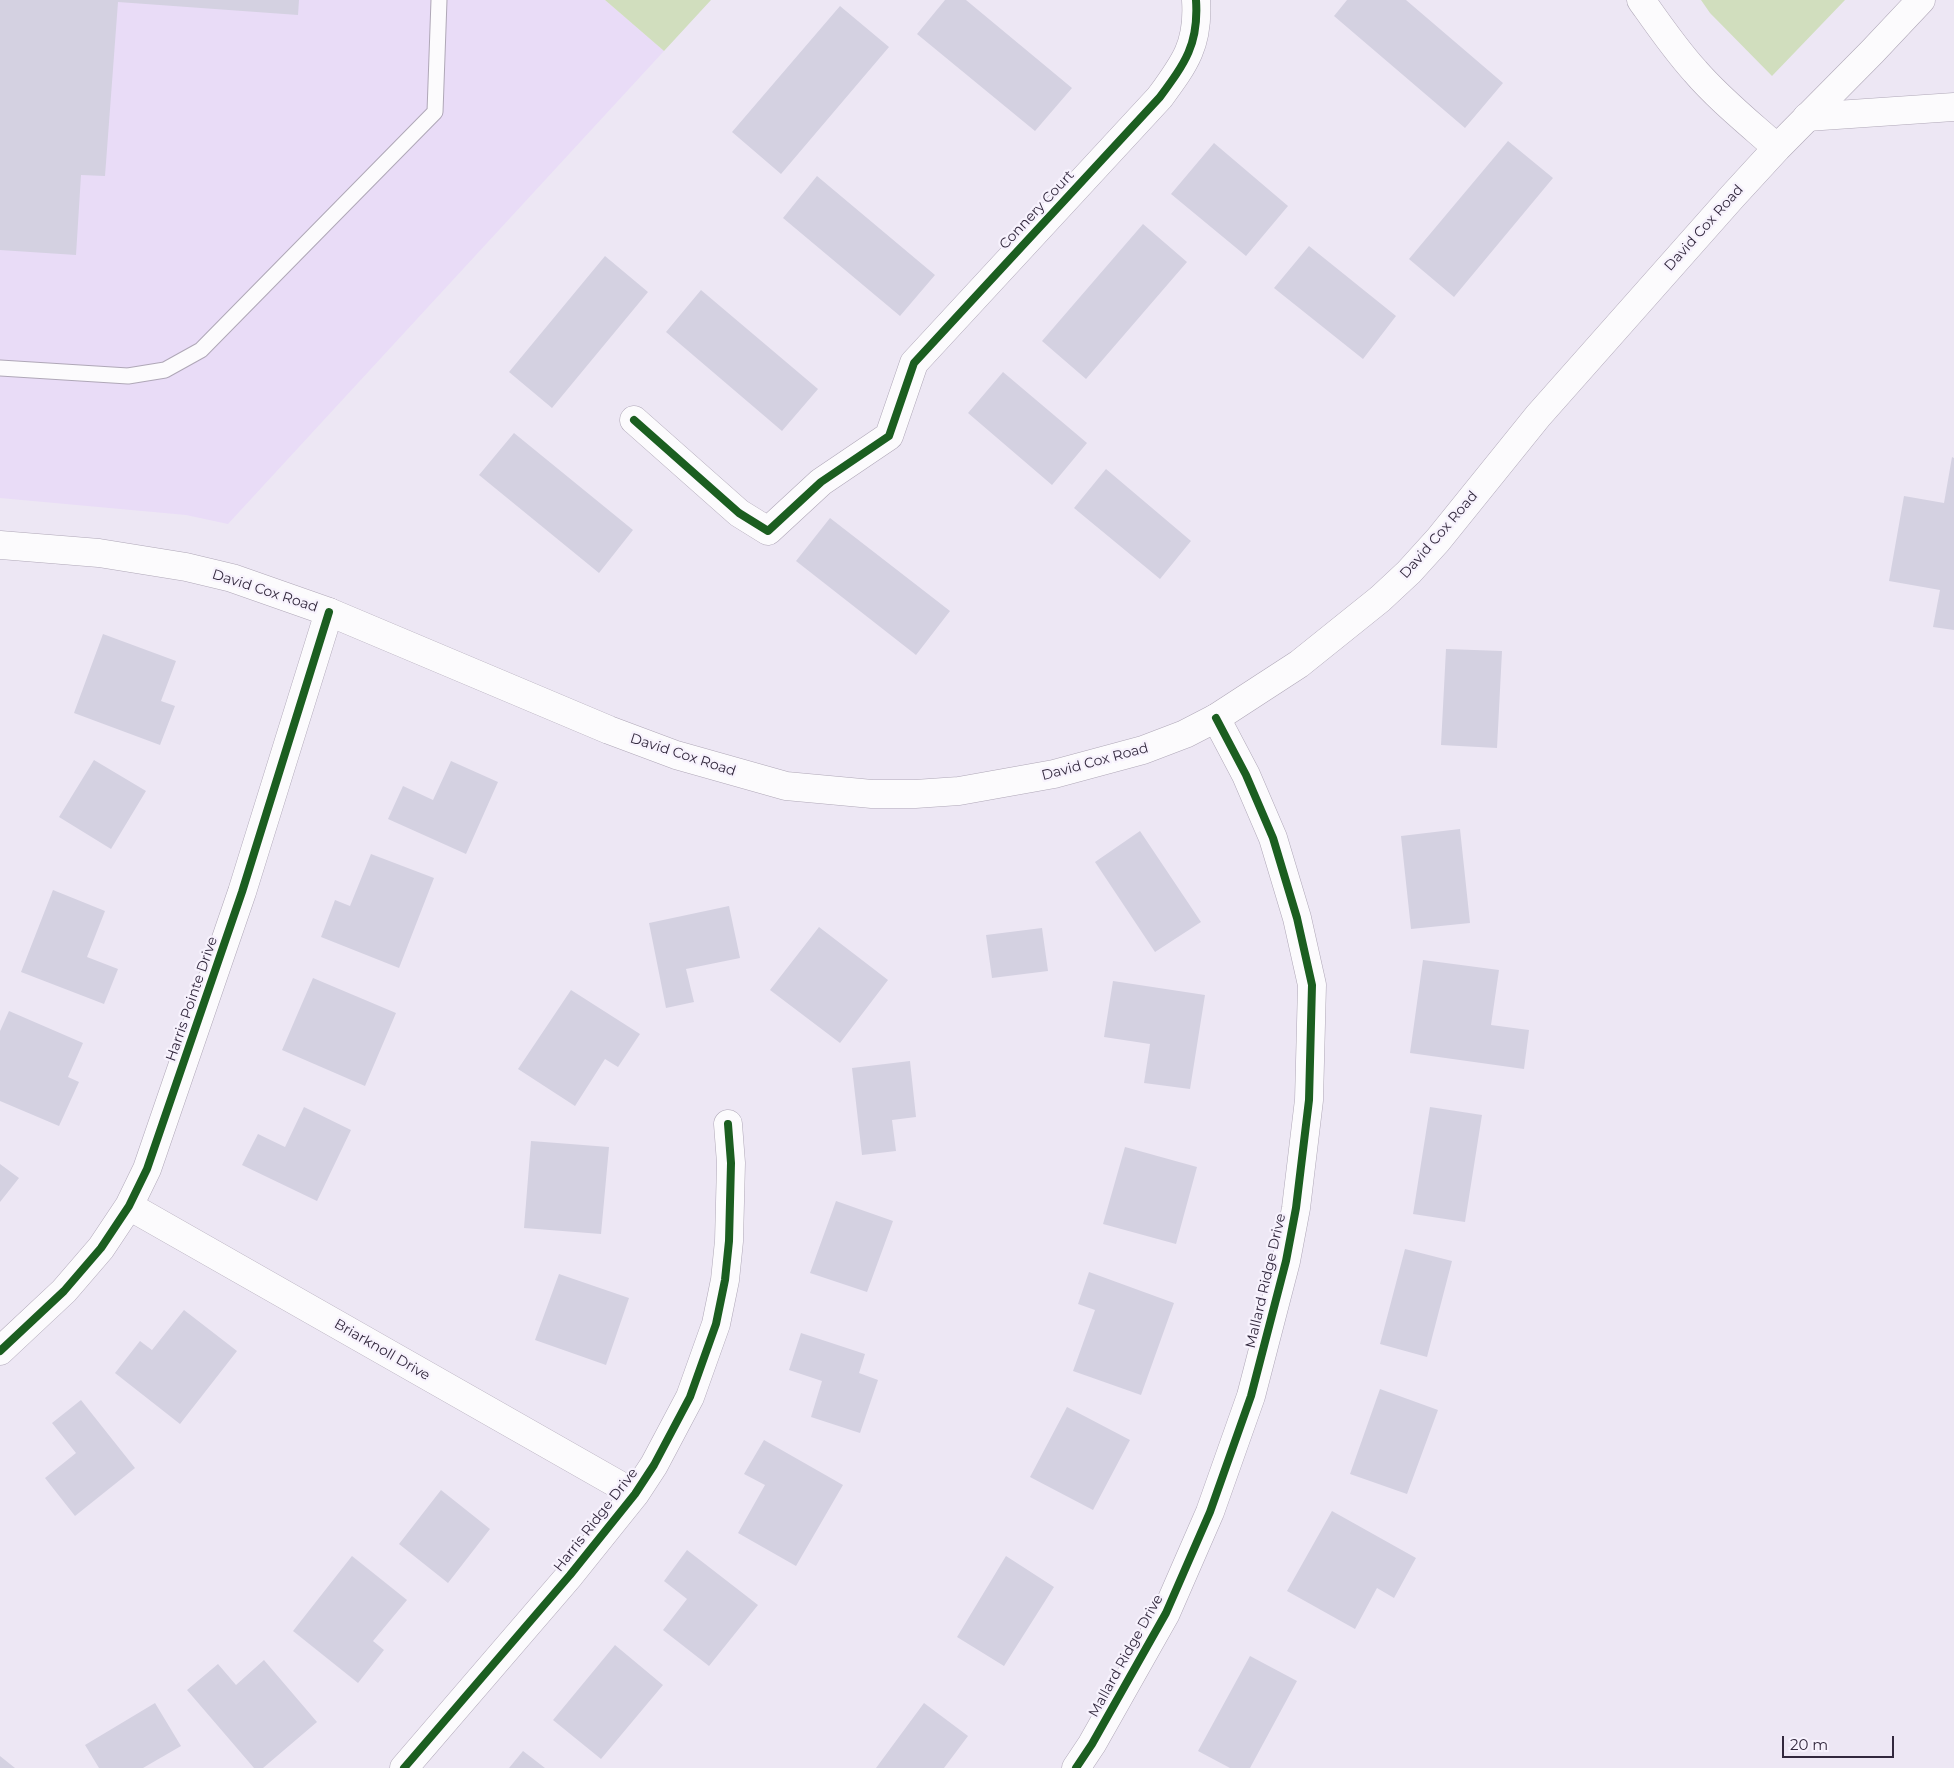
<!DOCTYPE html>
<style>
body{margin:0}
#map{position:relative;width:1954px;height:1768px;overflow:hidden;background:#ede7f4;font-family:Montserrat,sans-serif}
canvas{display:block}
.scale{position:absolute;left:1782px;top:1736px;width:112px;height:22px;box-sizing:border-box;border:2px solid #32283d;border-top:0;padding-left:6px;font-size:15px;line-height:18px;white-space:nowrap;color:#32283d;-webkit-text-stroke:4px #f7f2fd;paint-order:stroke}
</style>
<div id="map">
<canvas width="1954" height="1768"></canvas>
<div class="scale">20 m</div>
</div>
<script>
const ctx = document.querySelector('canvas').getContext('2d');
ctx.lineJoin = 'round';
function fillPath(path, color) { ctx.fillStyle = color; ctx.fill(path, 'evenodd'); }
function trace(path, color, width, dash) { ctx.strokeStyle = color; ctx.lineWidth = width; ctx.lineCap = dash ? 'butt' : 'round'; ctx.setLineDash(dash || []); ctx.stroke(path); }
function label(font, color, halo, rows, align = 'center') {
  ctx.font = font + ' Montserrat,sans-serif'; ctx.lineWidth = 4.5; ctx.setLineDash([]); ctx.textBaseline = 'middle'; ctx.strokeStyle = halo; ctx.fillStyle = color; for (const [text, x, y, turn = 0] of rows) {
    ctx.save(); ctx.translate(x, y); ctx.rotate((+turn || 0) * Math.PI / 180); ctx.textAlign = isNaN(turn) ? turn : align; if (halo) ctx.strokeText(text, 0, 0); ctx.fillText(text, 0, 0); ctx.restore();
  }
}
fillPath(new Path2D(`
 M 0,0 L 605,0 L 664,51 L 228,524 L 186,515 L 0,498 Z`), '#e9dcf7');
fillPath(new Path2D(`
 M 605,0 L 711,0 L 664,51 Z
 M 1701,0 L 1845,0 L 1772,76 L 1710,13 Z`), '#d1debe');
fillPath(new Path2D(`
 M 0,0 L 299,0 L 298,15 L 118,2 L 105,176 L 81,175 L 76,255 L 0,250 Z
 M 945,0 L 966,0 L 1072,88 L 1035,131 L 917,34 Z
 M 1347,0 L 1406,0 L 1503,83 L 1465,128 L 1334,16 Z
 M 840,6 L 889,47 L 781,174 L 732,132 Z
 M 1508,141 L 1553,178 L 1454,297 L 1409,259 Z
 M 1214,143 L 1288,206 L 1246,256 L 1171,194 Z
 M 817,176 L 935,275 L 900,316 L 783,218 Z
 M 1143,224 L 1187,262 L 1086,379 L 1042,341 Z
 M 1309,246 L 1396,316 L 1363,359 L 1274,288 Z
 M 605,256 L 648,292 L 552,408 L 509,372 Z
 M 701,290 L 818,389 L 782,431 L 666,332 Z
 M 1003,372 L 1087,443 L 1052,485 L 968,413 Z
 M 514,433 L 633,530 L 599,573 L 479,475 Z
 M 1952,457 L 1954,458 L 1954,630 L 1933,627 L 1940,590 L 1889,581 L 1904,496 L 1944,503 Z
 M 1106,469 L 1191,541 L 1160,579 L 1074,508 Z
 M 830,518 L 950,611 L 916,655 L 796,561 Z
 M 103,634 L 176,661 L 161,701 L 175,706 L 160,745 L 74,713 Z
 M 1446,649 L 1502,651 L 1497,748 L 1441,745 Z
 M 94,760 L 146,791 L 111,849 L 59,817 Z
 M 451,761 L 498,782 L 466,854 L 388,819 L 403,786 L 433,800 Z
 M 1460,829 L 1470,923 L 1411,929 L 1401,836 Z
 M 1140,831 L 1201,922 L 1155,952 L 1095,862 Z
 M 371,854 L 434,878 L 399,968 L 321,937 L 335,900 L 350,906 Z
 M 53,890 L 105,911 L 87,957 L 118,969 L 104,1004 L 21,972 Z
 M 729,906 L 740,958 L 686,969 L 694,1002 L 666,1008 L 649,923 Z
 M 819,927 L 888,980 L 840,1043 L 770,990 Z
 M 1042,928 L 1048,971 L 992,978 L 986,935 Z
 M 1423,960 L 1499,970 L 1491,1025 L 1529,1030 L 1524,1069 L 1410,1053 Z
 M 313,978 L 396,1013 L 365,1086 L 282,1050 Z
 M 1113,981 L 1205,995 L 1190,1089 L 1144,1083 L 1150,1044 L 1104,1037 Z
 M 571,990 L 640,1034 L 618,1067 L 605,1059 L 575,1106 L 518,1069 Z
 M 9,1011 L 83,1043 L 68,1077 L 79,1082 L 59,1126 L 0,1101 L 0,1031 Z
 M 910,1061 L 916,1117 L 892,1120 L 896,1151 L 862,1155 L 852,1068 Z
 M 304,1107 L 351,1130 L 317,1201 L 242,1165 L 258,1134 L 285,1147 Z
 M 1430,1107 L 1482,1115 L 1465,1222 L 1413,1214 Z
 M 531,1141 L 609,1147 L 601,1234 L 524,1228 Z
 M 1125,1147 L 1197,1167 L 1176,1244 L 1103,1224 Z
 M 0,1164 L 19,1178 L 0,1202 Z
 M 836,1201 L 893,1221 L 867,1292 L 810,1273 Z
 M 1405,1249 L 1452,1261 L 1427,1357 L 1380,1344 Z
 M 1089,1272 L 1174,1303 L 1141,1395 L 1073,1371 L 1095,1310 L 1078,1304 Z
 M 559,1274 L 629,1298 L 606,1365 L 535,1340 Z
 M 184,1310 L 237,1351 L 180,1424 L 115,1373 L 140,1341 L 152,1350 Z
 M 801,1333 L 865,1354 L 859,1373 L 878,1380 L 860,1433 L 811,1417 L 822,1381 L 789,1370 Z
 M 1380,1389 L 1438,1410 L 1407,1494 L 1350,1474 Z
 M 81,1400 L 135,1468 L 75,1516 L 45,1478 L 76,1453 L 52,1423 Z
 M 1067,1407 L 1130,1440 L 1093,1510 L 1030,1477 Z
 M 764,1440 L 843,1485 L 796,1566 L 738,1533 L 765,1485 L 744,1474 Z
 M 441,1490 L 490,1529 L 448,1583 L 399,1544 Z
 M 1332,1511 L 1416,1558 L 1394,1598 L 1377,1588 L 1355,1629 L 1287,1591 Z
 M 687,1550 L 758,1605 L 709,1666 L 663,1630 L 687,1599 L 664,1581 Z
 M 352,1556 L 407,1600 L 373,1641 L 384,1650 L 358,1683 L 293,1631 Z
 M 1006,1556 L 1054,1587 L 1004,1666 L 957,1637 Z
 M 615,1645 L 663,1685 L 601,1759 L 553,1720 Z
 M 1250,1656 L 1297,1681 L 1250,1768 L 1230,1768 L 1198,1751 Z
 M 264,1660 L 317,1722 L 263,1768 L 254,1768 L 187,1690 L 218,1664 L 236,1685 Z
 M 155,1703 L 181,1746 L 143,1768 L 99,1768 L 85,1745 Z
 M 924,1703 L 968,1736 L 944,1768 L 876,1768 Z
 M 523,1751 L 545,1768 L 509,1768 Z
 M 0,1756 L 15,1768 L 0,1768 Z`), '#d4d1e1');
const lane = new Path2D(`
 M 0,368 L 128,376 L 165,370 L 201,350 L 435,112 L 439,0`);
const street = new Path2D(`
 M 1807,117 L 1954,107
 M 634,420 L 739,513 L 768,531 L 821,482 L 889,436 L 914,363 L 1160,97 C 1185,63 1199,44 1196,0
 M 129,1206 L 635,1494
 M 0,1351 L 64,1291 L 101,1248 L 129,1206 L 147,1169 L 242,892 L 329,612
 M 404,1768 L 570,1575 L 635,1494 L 654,1465 L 690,1397 L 716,1324 L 725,1280 L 729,1241 L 731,1163 L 728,1124
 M 1076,1768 L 1092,1744 L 1166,1613 L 1210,1512 L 1251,1396 L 1286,1261 L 1296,1208 L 1309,1100 L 1312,985 L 1297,918 L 1273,838 L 1246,775 L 1216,718`);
const secondary = new Path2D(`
 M 1641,0 C 1658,24 1675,49 1695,71 C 1719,99 1749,123 1777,148
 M 0,545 L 99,553 L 186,567 L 232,578 L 329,612 L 609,730 L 676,755 L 786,786 L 872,794 L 915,794 L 959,791 L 1054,774 L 1143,750 L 1185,734 L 1216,718 L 1299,664 L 1380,599 L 1409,572 L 1438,540 L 1538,416 L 1732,197 L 1777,148 L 1872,52 L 1921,0`);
trace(lane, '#afa7b7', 17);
trace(street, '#afa7b7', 29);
trace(secondary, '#afa7b7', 29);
trace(lane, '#fcfbfd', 15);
trace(street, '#fcfbfd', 28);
trace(secondary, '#fcfbfd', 28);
trace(new Path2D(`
 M 634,420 L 739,513 L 768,531 L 821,482 L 889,436 L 914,363 L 1160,97 C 1185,63 1199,44 1196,0
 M 0,1351 L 64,1291 L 101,1248 L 129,1206 L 147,1169 L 242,892 L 329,612
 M 404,1768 L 570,1575 L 635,1494 L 654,1465 L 690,1397 L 716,1324 L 725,1280 L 729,1241 L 731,1163 L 728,1124
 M 1076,1768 L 1092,1744 L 1166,1613 L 1210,1512 L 1251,1396 L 1286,1261 L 1296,1208 L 1309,1100 L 1312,985 L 1297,918 L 1273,838 L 1246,775 L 1216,718`), '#1b5e20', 8);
label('14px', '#32283d', '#f7f2fd', [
 ["Connery Court",1037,210,-47],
 ["David Cox Road",1704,228,-48],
 ["David Cox Road",1439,535,-49],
 ["David Cox Road",265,591,18],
 ["David Cox Road",683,755,18],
 ["David Cox Road",1095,762,-15],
 ["Harris Pointe Drive",192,999,-71],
 ["Mallard Ridge Drive",1266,1281,-77],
 ["Briarknoll Drive",382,1350,30],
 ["Harris Ridge Drive",596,1520,-52],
 ["Mallard Ridge Drive",1126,1656,-61]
]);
</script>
